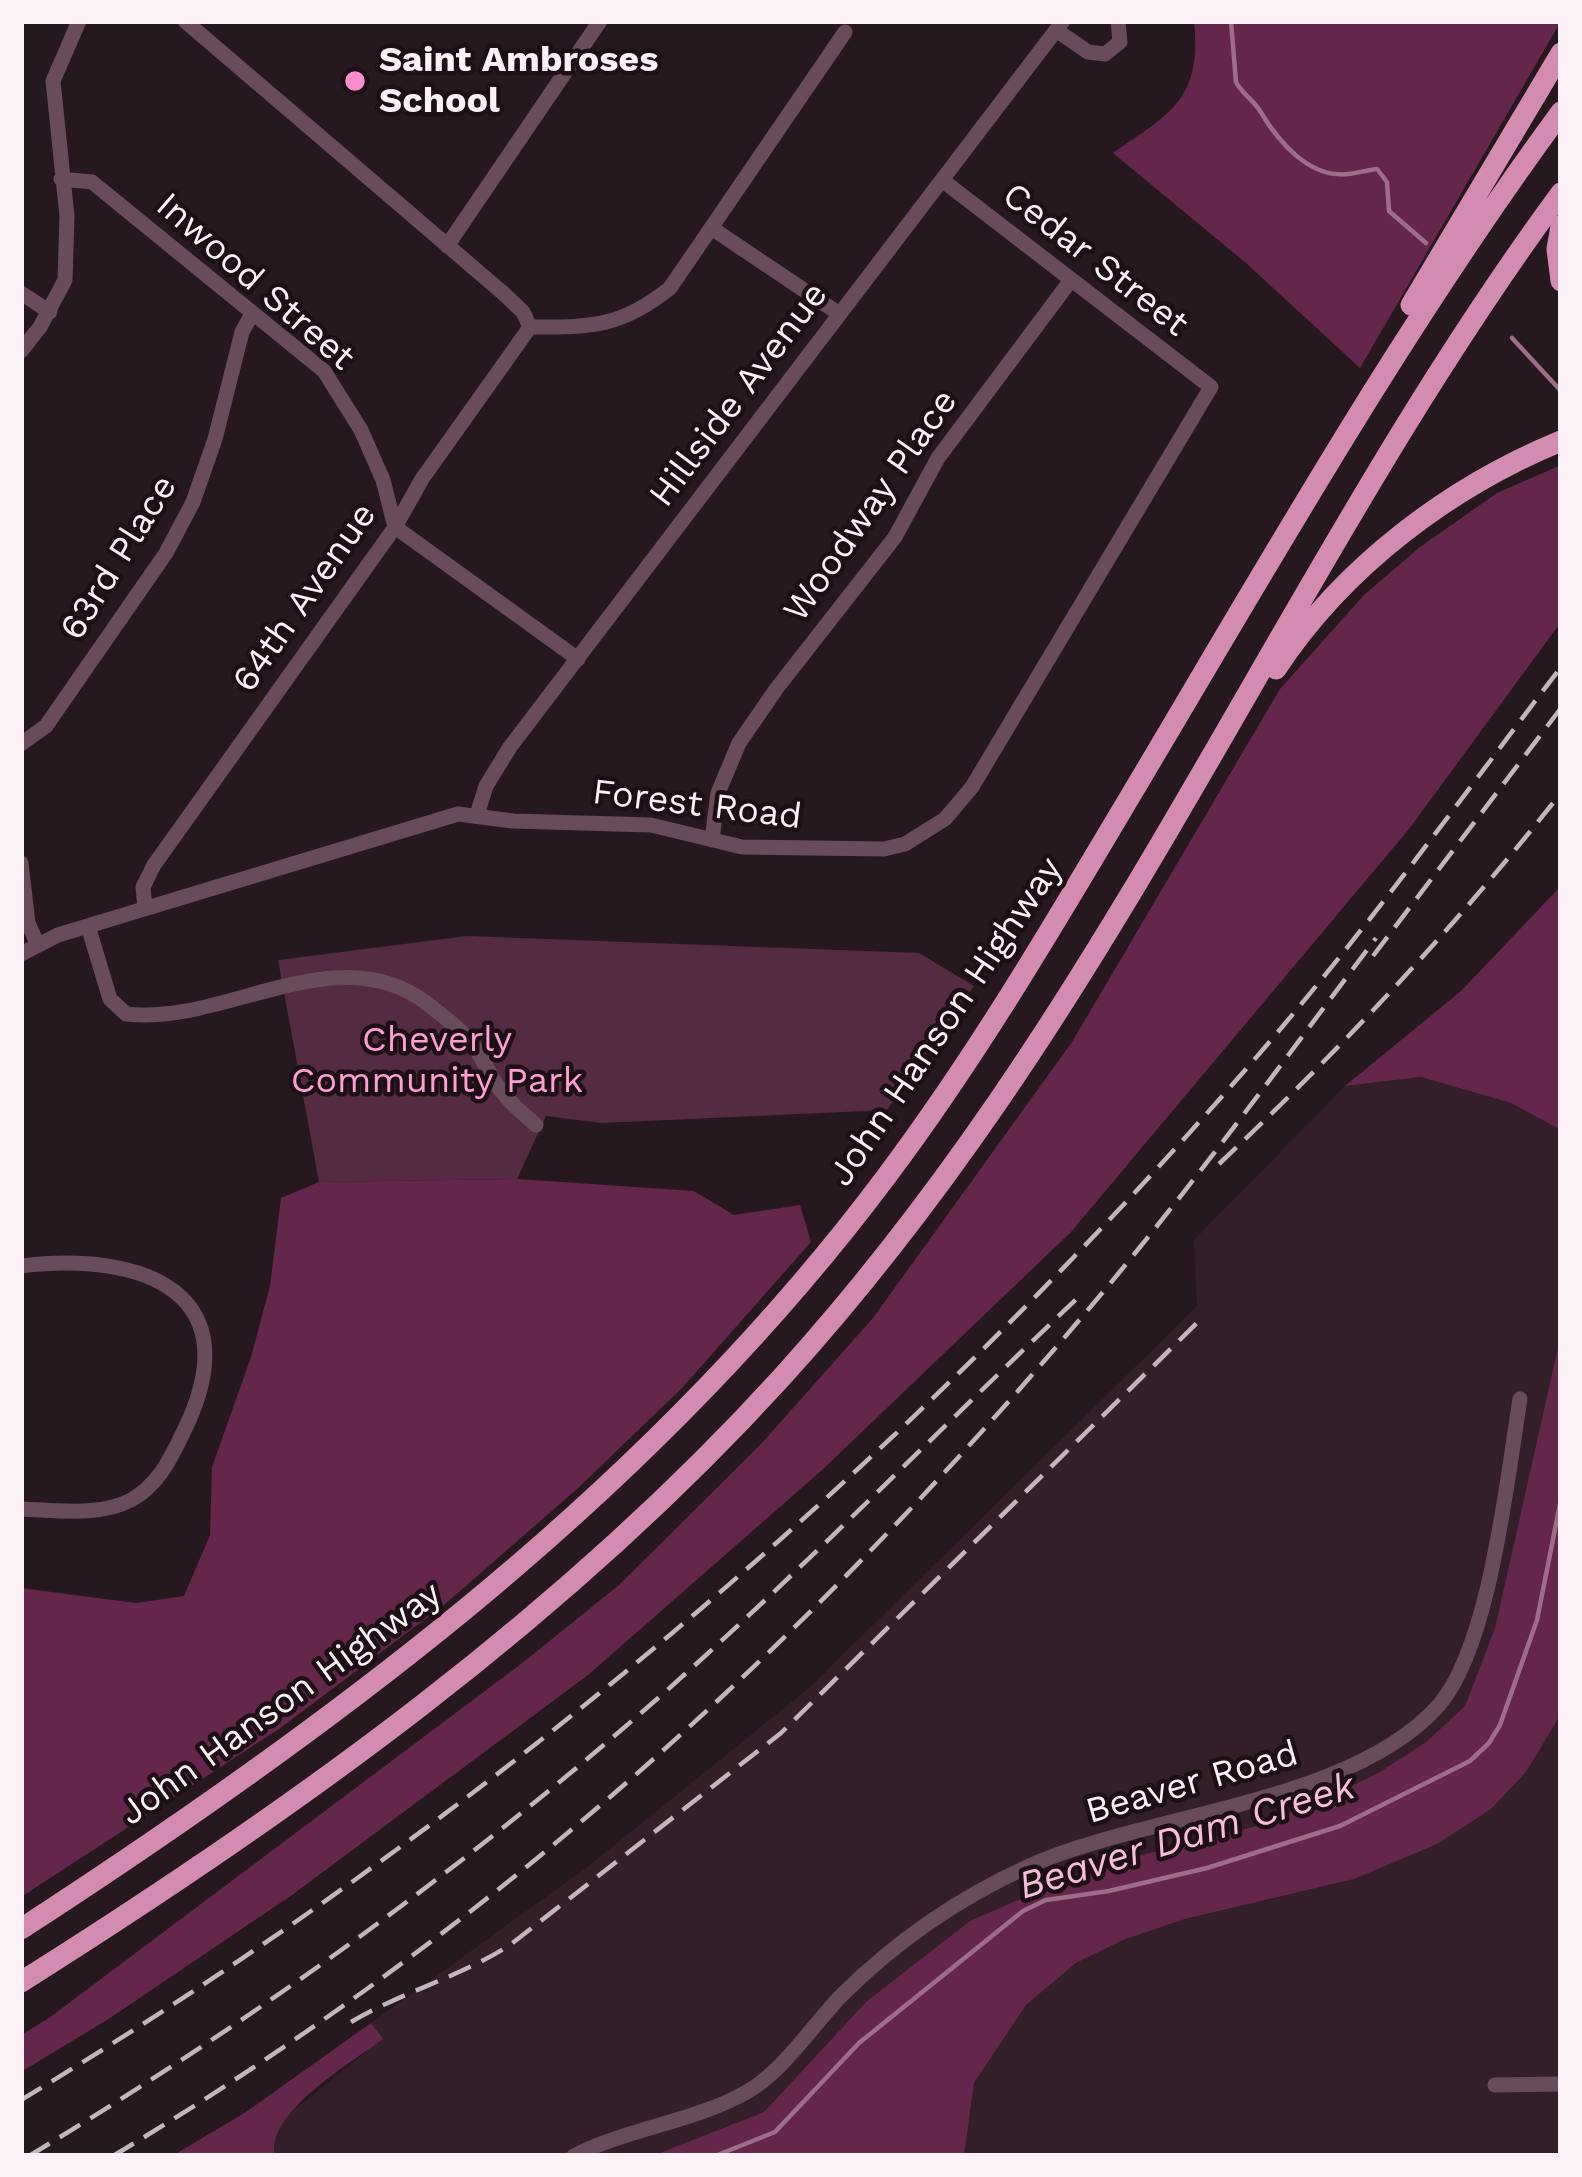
<!DOCTYPE html>
<style>
body{margin:0}
#map{position:relative;width:1582px;height:2177px;overflow:hidden;background:#26181f;font-family:"Work Sans",sans-serif}
canvas{display:block}
.frame{position:absolute;inset:0;border:24px solid #fcf1f6;pointer-events:none}
</style>
<div id="map">
<canvas width="1582" height="2177"></canvas>
<div class="frame"></div>
</div>
<script>
const ctx = document.querySelector('canvas').getContext('2d');
ctx.lineJoin = 'round';
function fillPath(path, color) { ctx.fillStyle = color; ctx.fill(path, 'evenodd'); }
function trace(path, color, width, dash) { ctx.strokeStyle = color; ctx.lineWidth = width; ctx.lineCap = dash ? 'butt' : 'round'; ctx.setLineDash(dash || []); ctx.stroke(path); }
function label(font, color, halo, rows, align = 'center') {
  ctx.font = font + ' "Work Sans",sans-serif'; ctx.lineWidth = 9; ctx.setLineDash([]); ctx.textBaseline = 'middle'; ctx.strokeStyle = halo; ctx.fillStyle = color; for (const [text, x, y, turn = 0] of rows) {
    ctx.save(); ctx.translate(x, y); ctx.rotate((+turn || 0) * Math.PI / 180); ctx.textAlign = isNaN(turn) ? turn : align; if (halo) ctx.strokeText(text, 0, 0); ctx.fillText(text, 0, 0); ctx.restore();
  }
}
fillPath(new Path2D(`
 M 1421,1077 L 1511,1103 L 1561,1130 L 1561,1334 L 1495,1628 L 1465,1706 L 1426,1742 L 1378,1773 L 1318,1802 L 1253,1827 L 1100,1866 L 866,2002 L 764,2112 L 652,2156 L 275,2156 L 271,2141 L 283,2119 L 382,2039 L 371,2023 L 586,1868 L 809,1688 L 1197,1306 L 1194,1240 L 1345,1086 Z
 M 1561,1714 L 1561,2156 L 964,2156 L 974,2083 L 1026,2005 L 1076,1963 L 1123,1940 L 1185,1919 L 1354,1879 L 1491,1809 L 1526,1772 Z`), '#331f2a');
fillPath(new Path2D(`
 M 467,936 L 919,953 L 974,986 L 887,1110 L 602,1123 L 546,1116 L 517,1179 L 319,1182 L 278,960 Z`), '#542b42');
fillPath(new Path2D(`
 M 1194,21 L 1561,21 L 1360,368 L 1246,263 L 1113,153 C 1171,113 1202,99 1194,21 Z
 M 1561,465 L 1561,622 L 1409,829 L 1071,1232 L 821,1471 L 588,1675 L 292,1895 L 107,2020 L 21,2072 L 21,2035 L 49,2018 L 521,1664 L 619,1585 L 761,1444 L 873,1318 L 1072,1042 L 1280,689 L 1364,595 L 1420,547 L 1497,493 Z
 M 1561,886 L 1561,1130 L 1511,1103 L 1421,1077 L 1345,1086 L 1461,991 Z
 M 517,1179 L 694,1191 L 734,1215 L 800,1205 L 811,1242 L 682,1388 L 577,1489 L 444,1605 L 279,1729 L 21,1897 L 21,1588 L 136,1603 L 184,1596 L 210,1535 L 212,1467 L 251,1357 L 270,1286 L 281,1198 L 319,1182 Z
 M 1561,1334 L 1561,1714 L 1526,1772 L 1491,1809 L 1437,1844 L 1354,1879 L 1185,1919 L 1123,1940 L 1076,1963 L 1026,2005 L 974,2083 L 964,2156 L 652,2156 L 764,2112 L 866,2002 L 970,1921 L 1094,1867 L 1253,1827 L 1318,1802 L 1378,1773 L 1426,1742 L 1465,1706 L 1495,1628 Z
 M 371,2023 L 383,2039 C 351,2063 265,2113 275,2156 L 172,2156 L 246,2112 Z`), '#64274b');
trace(new Path2D(`
 M 1231,21 L 1236,82 C 1242,94 1253,99 1260,111 C 1278,141 1309,179 1349,174 C 1358,173 1367,170 1377,169 L 1387,182 L 1389,211 L 1426,243
 M 1512,338 L 1561,391
 M 715,2156 L 775,2132 L 859,2043 L 1023,1911 L 1046,1900 L 1109,1891 L 1207,1868 L 1340,1826 L 1470,1761 L 1489,1743 L 1500,1725 L 1537,1620 L 1561,1499`), '#9d6d89', 4.5);
trace(new Path2D(`
 M 185,21 L 503,293 L 523,312 L 530,327
 M 1056,30 L 1088,52 L 1105,54 L 1120,42 L 1118,21
 M 61,179 L 92,182 L 324,371 L 361,430 L 383,480 L 395,527 L 578,659
 M 713,229 L 838,313
 M 447,246 L 600,21
 M 21,293 L 50,312
 M 530,327 C 591,327 620,328 670,288 L 845,32
 M 21,351 L 40,327 L 65,280 L 67,216 L 53,81 L 79,21
 M 21,744 L 46,726 L 166,553 L 193,502 L 215,439 L 242,332 L 252,314
 M 477,815 L 486,786 L 510,747 L 1063,21
 M 712,840 L 718,793 L 739,743 L 777,688 L 895,537 L 938,458 L 1071,280
 M 21,863 L 28,923 L 37,943
 M 145,908 L 143,887 L 154,865 L 395,527 L 422,479 L 530,327
 M 88,926 L 110,999 L 126,1014 C 223,1026 335,936 425,1002 C 439,1013 455,1024 467,1038 C 480,1052 487,1070 497,1085 C 508,1101 522,1113 536,1125
 M 21,954 L 58,935 L 458,814 L 513,821 L 651,825 L 742,847 L 884,849 L 905,844 L 945,819 L 972,787 L 1211,387 L 942,180
 M 21,1266 C 144,1251 254,1293 182,1435 C 170,1460 157,1486 131,1500 C 99,1517 56,1510 21,1509
 M 1495,2085 L 1561,2084
 M 574,2156 C 626,2129 695,2121 745,2093 C 783,2072 811,2027 841,1996 C 894,1943 959,1898 1027,1867 C 1146,1813 1352,1804 1439,1705 C 1490,1646 1507,1479 1520,1399`), '#684c5b', 15);
trace(new Path2D(`
 M 1561,226 L 1557,249 L 1561,281
 M 1411,305 L 1561,53
 M 1276,669 C 1343,567 1449,487 1561,441
 M 21,1929 C 343,1720 654,1487 886,1177 C 976,1057 1052,928 1128,800 C 1267,567 1400,331 1561,112
 M 21,1982 C 294,1810 564,1617 782,1377 C 860,1291 931,1199 997,1103 C 1199,809 1349,481 1561,193`), '#d38bb2', 21);
trace(new Path2D(`
 M 1373,956 L 1561,708
 M 1219,1164 C 1343,1047 1456,926 1561,793
 M 351,2022 C 402,1992 460,1977 510,1945 L 781,1733 L 1202,1318
 M 21,2100 C 475,1826 890,1476 1239,1077 C 1354,947 1456,805 1561,667
 M 29,2156 C 254,2020 468,1866 665,1692 C 809,1564 944,1424 1084,1292
 M 113,2156 C 495,1927 800,1650 1087,1311 C 1189,1191 1282,1063 1376,938`), '#c2b6bb', 4.5, [24, 12]);
for (const [x, y, r, color] of [
 [355,81,12,"#f98fca"]
]) { const dot = new Path2D(); dot.arc(x, y, r, 0, 2 * Math.PI); ctx.fillStyle = color; ctx.fill(dot); trace(dot, '#1d0f16', 4.5); }
label('bold 36px', '#fcf1f6', '#1d0f16', [
 ["Saint Ambroses",379,60],
 ["School",379,101]
], 'left');
label('36px', '#fcf1f6', '#1d0f16', [
 ["Cedar Street",1095,260,38],
 ["Inwood Street",255,282,41],
 ["Hillside Avenue",739,395,-53],
 ["Woodway Place",871,506,-55],
 ["63rd Place",119,558,-58],
 ["64th Avenue",305,598,-55],
 ["Forest Road",697,805,7],
 ["John Hanson Highway",946,1022,-56],
 ["John Hanson Highway",281,1704,-36],
 ["Beaver Road",1192,1783,-16]
]);
label('36px', '#fe9ed3', '#1d0f16', [
 ["Cheverly",437,1040],
 ["Community Park",437,1081]
]);
label('italic 39px', '#f8bddb', '#1d0f16', [
 ["Beaver Dam Creek",1187,1837,-17]
]);
</script>
